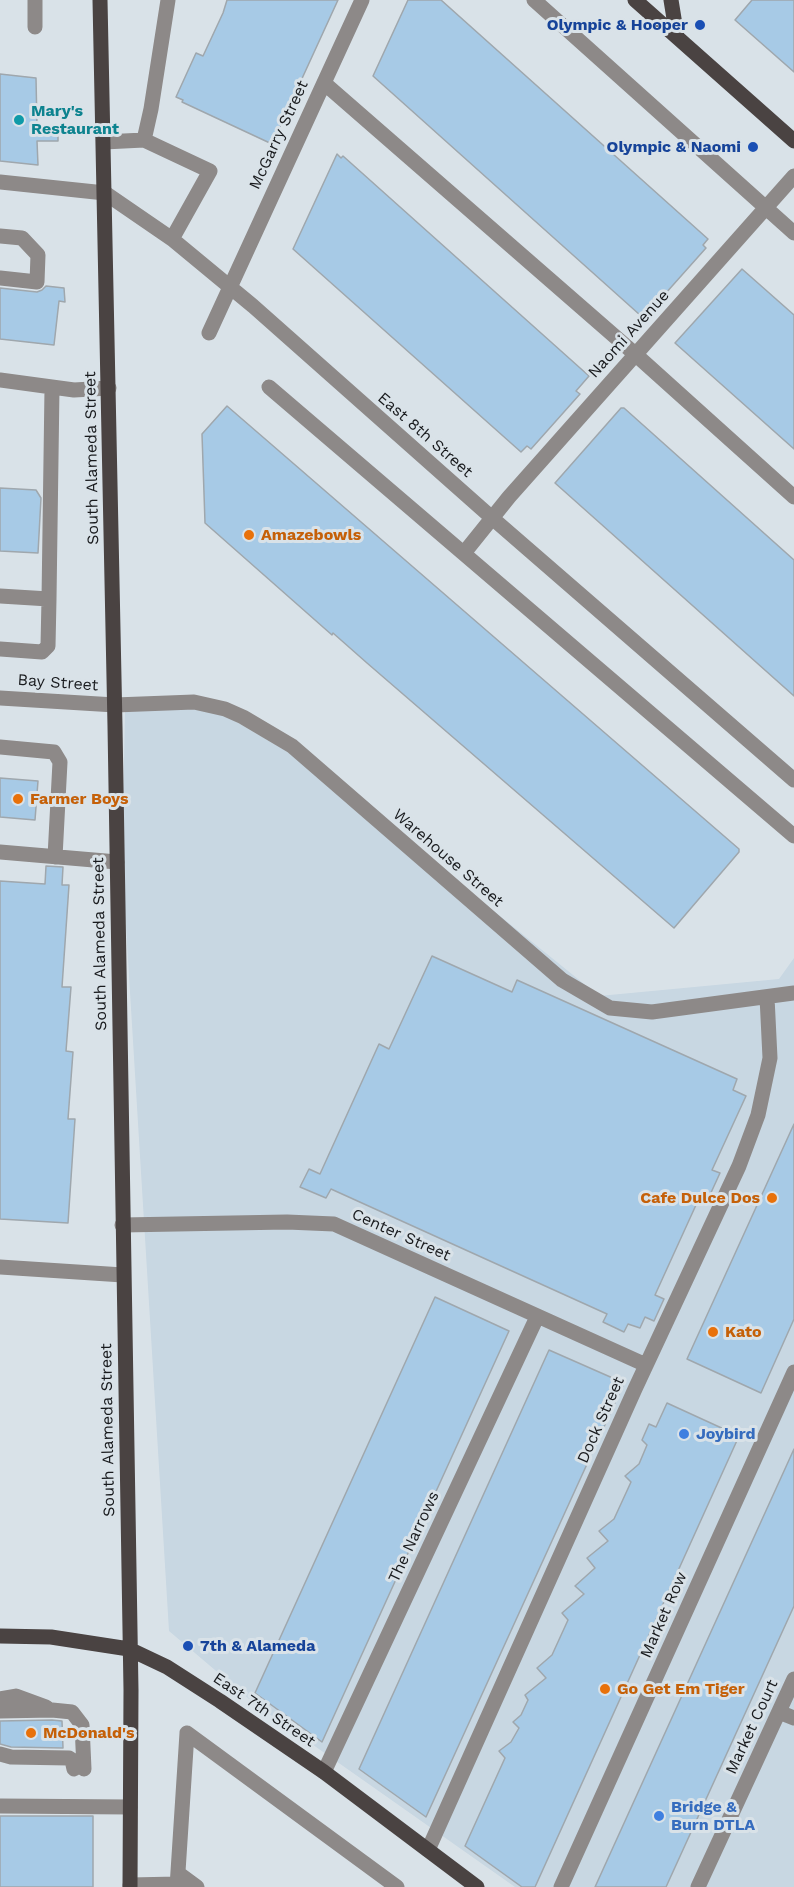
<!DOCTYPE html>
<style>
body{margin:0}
canvas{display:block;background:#d9e2e8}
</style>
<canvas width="794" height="1887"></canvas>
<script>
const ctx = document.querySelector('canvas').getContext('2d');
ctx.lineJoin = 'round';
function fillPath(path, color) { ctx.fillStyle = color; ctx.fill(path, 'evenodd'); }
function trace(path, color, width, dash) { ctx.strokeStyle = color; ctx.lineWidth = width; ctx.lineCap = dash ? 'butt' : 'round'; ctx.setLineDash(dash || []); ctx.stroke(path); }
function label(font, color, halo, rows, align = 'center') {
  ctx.font = font + ' "Work Sans",sans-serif'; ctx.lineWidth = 6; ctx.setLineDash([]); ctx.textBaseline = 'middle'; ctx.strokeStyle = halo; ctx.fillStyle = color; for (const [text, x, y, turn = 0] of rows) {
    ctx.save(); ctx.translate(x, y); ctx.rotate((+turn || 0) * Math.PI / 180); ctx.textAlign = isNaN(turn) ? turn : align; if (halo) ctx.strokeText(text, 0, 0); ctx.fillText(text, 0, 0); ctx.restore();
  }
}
fillPath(new Path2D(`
 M 192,708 L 225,715 L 288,752 L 474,895 L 599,996 L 779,979 L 794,958 L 794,1887 L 515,1887 L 255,1704 L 169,1631 L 122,861 L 125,711 Z`), '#c8d7e2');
const building = new Path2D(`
 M 227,0 L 338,0 L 272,144 L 182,102 L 183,100 L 176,97 L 196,53 L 203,56 L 223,13 Z
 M 408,0 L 441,0 L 708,239 L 703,245 L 706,248 L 657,303 L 653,300 L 640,315 L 373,76 Z
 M 752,0 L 794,0 L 794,72 L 735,20 Z
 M 0,74 L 36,78 L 37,126 L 58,126 L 58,141 L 37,141 L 38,165 L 0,161 Z
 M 337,154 L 341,158 L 343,156 L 589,376 L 576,391 L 580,394 L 531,449 L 527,446 L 521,452 L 293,249 Z
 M 742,269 L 794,315 L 794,449 L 675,343 Z
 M 46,286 L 64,288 L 65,302 L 59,301 L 54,345 L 0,339 L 0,288 L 37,292 L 42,290 Z
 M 227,406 L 739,849 L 739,852 L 674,928 L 367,663 L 333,633 L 332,635 L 205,523 L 202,434 Z
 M 621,408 L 624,408 L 794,560 L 794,696 L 555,483 Z
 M 0,488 L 36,490 L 41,498 L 38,553 L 0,551 Z
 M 0,778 L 38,781 L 35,820 L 0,817 Z
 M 46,866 L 63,867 L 62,885 L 69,885 L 62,987 L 71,987 L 66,1051 L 73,1052 L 68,1119 L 75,1119 L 68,1223 L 0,1219 L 0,881 L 45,884 Z
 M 432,956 L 512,992 L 517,980 L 737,1079 L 733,1090 L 746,1096 L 712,1170 L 720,1173 L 709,1197 L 701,1194 L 655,1295 L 664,1299 L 654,1321 L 645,1317 L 640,1328 L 628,1324 L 624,1332 L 603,1322 L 607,1314 L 331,1189 L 326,1198 L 300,1187 L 309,1169 L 320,1174 L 379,1044 L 389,1049 Z
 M 794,1124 L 794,1319 L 761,1393 L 687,1359 Z
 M 435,1297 L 509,1331 L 322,1742 L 255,1693 Z
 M 549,1350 L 624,1383 L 426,1817 L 359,1769 Z
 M 667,1403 L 739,1436 L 535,1887 L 522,1887 L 465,1846 L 505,1758 L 499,1751 L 511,1742 L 519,1728 L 513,1722 L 521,1715 L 528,1700 L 525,1695 L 546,1678 L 537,1668 L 552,1655 L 568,1620 L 562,1613 L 584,1594 L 575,1586 L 595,1568 L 587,1558 L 608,1541 L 599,1531 L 614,1519 L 631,1482 L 625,1476 L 639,1464 L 647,1445 L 642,1440 L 649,1424 L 656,1427 Z
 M 794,1449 L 794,1606 L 666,1887 L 595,1887 Z
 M 52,1720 L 62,1721 L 63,1748 L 11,1747 L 0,1744 L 0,1721 Z
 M 0,1816 L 93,1816 L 93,1887 L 0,1887 Z`);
fillPath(building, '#a7cae6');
trace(building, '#9fa7ad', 1.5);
trace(new Path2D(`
 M 35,0 L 35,27
 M 168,0 L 151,109 L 144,140 L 210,171 L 172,239
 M 534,0 L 794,233
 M 324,83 L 635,354 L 794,497
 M 104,142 L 144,140
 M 0,182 L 105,193 L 172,239 L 253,306 L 491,517 L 794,780
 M 0,236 L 22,238 L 38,255 L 37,282 L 0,278
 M 209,333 L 362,0
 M 0,380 L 74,390 L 109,388
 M 269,387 L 794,836
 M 464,553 L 509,497 L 794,176
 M 0,596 L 49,599 L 48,646 L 42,652 L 0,649
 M 49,599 L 52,388
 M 0,698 L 115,705 L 194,702 L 225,709 L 243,717 L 292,746 L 562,980 L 610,1008 L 652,1012 L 794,993
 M 0,747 L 54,752 L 60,762 L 55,857
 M 0,852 L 117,862
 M 122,1225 L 287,1222 L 334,1224 L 646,1365
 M 0,1267 L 123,1275
 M 0,1699 L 16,1696 L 46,1707
 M 0,1711 L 52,1710 L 72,1712 L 82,1725 L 84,1769
 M 779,1712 L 794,1718
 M 187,1733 L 397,1887
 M 0,1754 L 11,1757 L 69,1758 L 72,1760 L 74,1769
 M 324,1772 L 537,1317
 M 0,1806 L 130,1807
 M 428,1850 L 635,1389 L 739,1166 L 758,1115 L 770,1058 L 767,997
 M 178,1873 L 197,1887
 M 130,1885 L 177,1884
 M 177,1887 L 187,1733
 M 561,1887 L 794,1372
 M 698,1887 L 794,1679`), '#8d8988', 15);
trace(new Path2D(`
 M 100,0 L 115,726 L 131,1690 L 130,1887
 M 635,0 L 794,141
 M 671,0 L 677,37
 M 0,1636 L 51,1637 L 129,1649 L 167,1667 L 220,1701 L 324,1772 L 477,1887`), '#4a4342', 15);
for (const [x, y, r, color] of [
 [700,25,6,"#1a4fb4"],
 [19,120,6,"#0f9aa8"],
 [753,147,6,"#1a4fb4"],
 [249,535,6,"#e8710a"],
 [18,799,6,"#e8710a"],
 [772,1198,6,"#e8710a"],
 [713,1332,6,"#e8710a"],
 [684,1434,6,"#3f7fe0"],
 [188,1646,6,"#1a4fb4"],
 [605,1689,6,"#e8710a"],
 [31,1733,6,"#e8710a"],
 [659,1816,6,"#3f7fe0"]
]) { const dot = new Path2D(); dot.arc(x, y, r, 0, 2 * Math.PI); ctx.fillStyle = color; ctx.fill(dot); trace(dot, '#d9e2e8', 2); }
label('bold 16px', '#164399', '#d9e2e8', [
 ["Olympic & Hooper",688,25],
 ["Olympic & Naomi",741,147],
 ["7th & Alameda",200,1646,"left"]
], 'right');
label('bold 16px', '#0d838f', '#d9e2e8', [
 ["Mary's",31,111],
 ["Restaurant",31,129]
], 'left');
label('16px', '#181a1d', '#d9e2e8', [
 ["McGarry Street",279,135,-65],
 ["Naomi Avenue",629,334,-48],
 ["East 8th Street",425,435,41],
 ["South Alameda Street",92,458,-91],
 ["Bay Street",58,683,4],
 ["Warehouse Street",448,858,41],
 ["South Alameda Street",100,944,-91],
 ["Center Street",401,1235,24],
 ["Dock Street",601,1420,-66],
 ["South Alameda Street",108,1430,-91],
 ["The Narrows",414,1537,-65],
 ["Market Row",664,1615,-66],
 ["East 7th Street",264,1710,34],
 ["Market Court",752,1727,-65]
]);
label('bold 16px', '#c56008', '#d9e2e8', [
 ["Amazebowls",261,535],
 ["Farmer Boys",30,799],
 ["Cafe Dulce Dos",760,1198,"right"],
 ["Kato",725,1332],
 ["Go Get Em Tiger",617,1689],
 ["McDonald's",43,1733]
], 'left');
label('bold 16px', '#366cbe', '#d9e2e8', [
 ["Joybird",696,1434],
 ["Bridge &",671,1807],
 ["Burn DTLA",671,1825]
], 'left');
</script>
